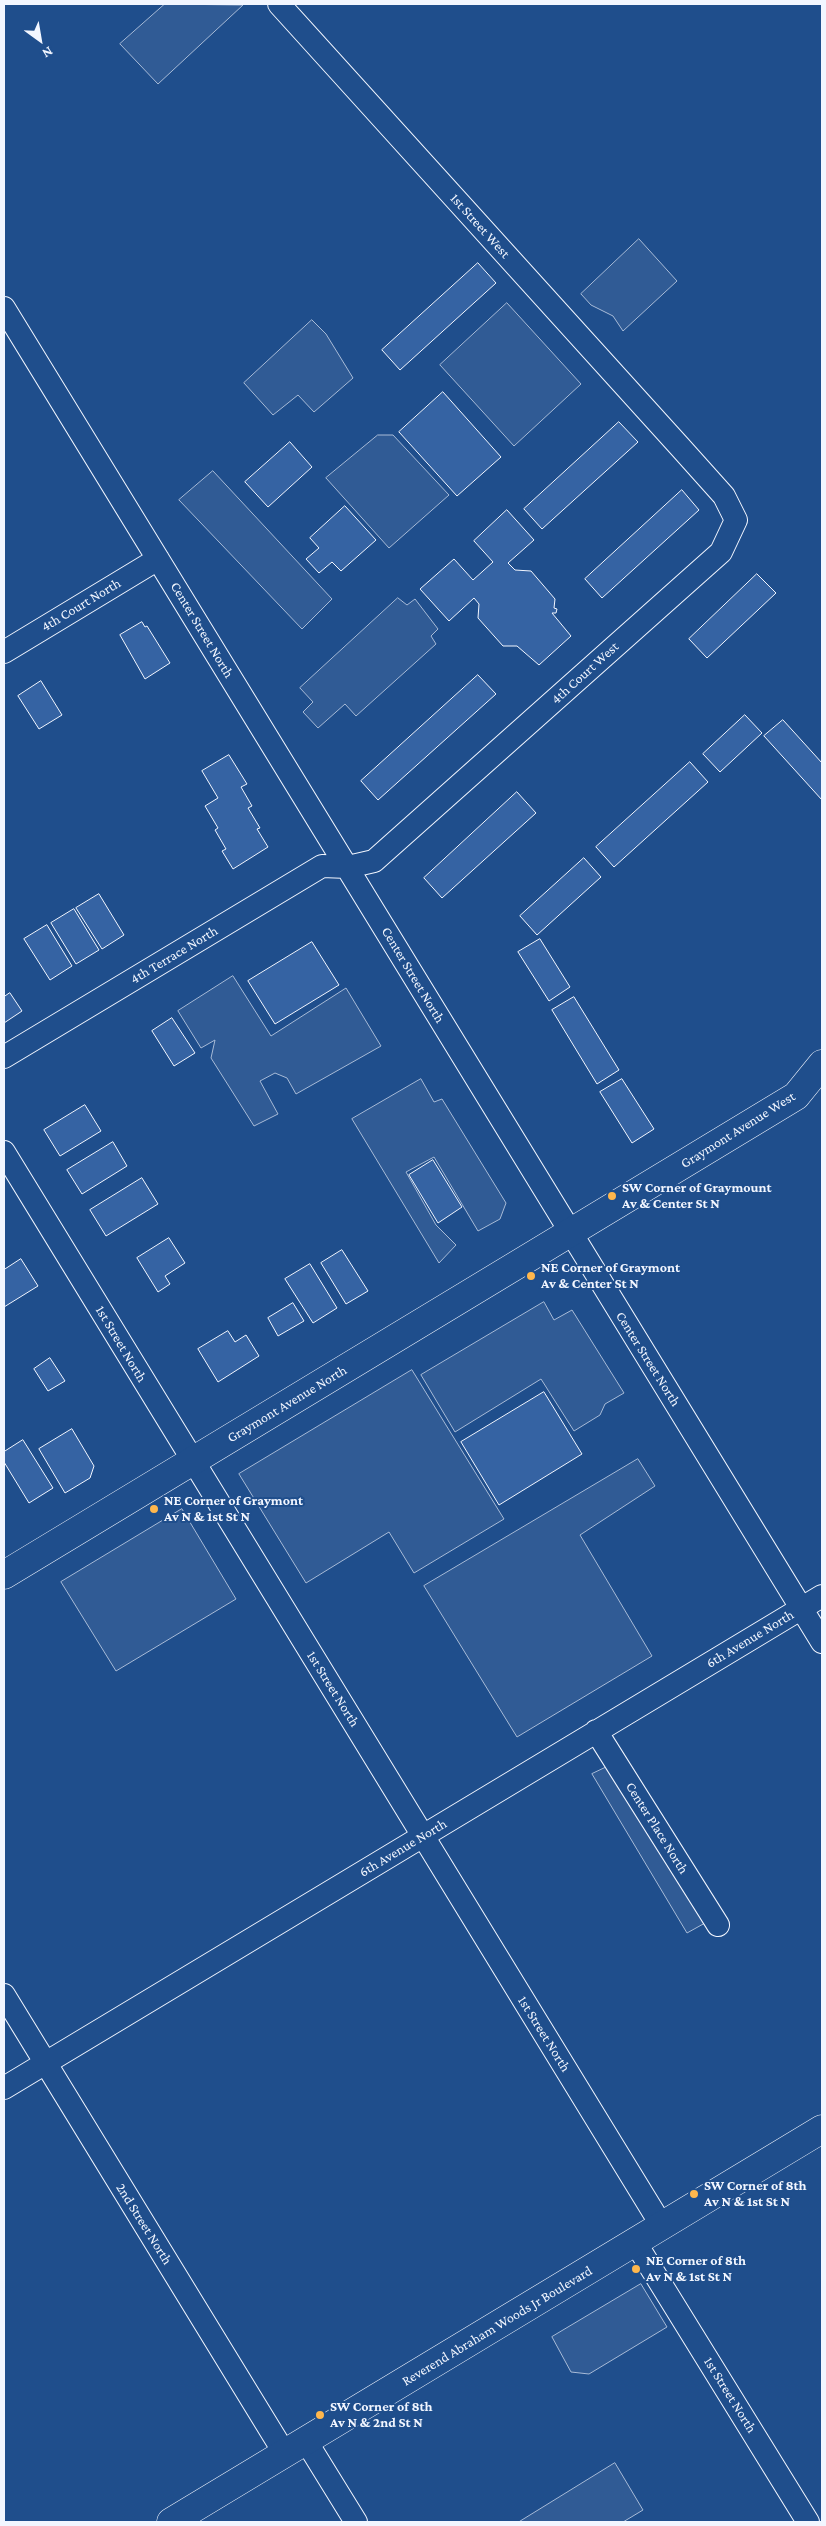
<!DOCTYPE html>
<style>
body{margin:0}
#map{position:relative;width:826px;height:2526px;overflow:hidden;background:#1f4e8c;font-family:"Crimson Pro",serif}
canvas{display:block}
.frame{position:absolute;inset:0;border:5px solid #f2f6ff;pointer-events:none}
.north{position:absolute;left:15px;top:15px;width:50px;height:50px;-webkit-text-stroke:4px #1f4e8c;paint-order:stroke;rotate:148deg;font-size:14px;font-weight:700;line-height:20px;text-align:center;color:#f2f6ff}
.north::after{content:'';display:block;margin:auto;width:18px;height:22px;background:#f2f6ff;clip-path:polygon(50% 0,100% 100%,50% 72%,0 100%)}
</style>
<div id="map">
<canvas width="826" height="2526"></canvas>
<div class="frame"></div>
<div class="north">N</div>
</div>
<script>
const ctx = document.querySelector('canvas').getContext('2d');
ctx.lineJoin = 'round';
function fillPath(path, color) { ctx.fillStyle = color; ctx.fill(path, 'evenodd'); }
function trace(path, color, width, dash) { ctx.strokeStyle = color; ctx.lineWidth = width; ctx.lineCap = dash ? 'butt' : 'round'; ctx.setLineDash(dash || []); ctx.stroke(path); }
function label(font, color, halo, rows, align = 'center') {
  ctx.font = font + ' "Crimson Pro",serif'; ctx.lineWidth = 4; ctx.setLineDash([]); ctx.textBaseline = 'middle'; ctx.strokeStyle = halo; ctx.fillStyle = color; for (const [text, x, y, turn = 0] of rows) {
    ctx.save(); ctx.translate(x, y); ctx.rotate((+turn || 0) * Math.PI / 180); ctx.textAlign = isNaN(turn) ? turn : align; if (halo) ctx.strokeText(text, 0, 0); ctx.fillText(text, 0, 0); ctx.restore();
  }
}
const built = new Path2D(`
 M 165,4 L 243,5 L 158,84 L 120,44 Z
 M 639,239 L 677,281 L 623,331 L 613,316 L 591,305 L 581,294 Z
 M 507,303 L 581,384 L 514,446 L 440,365 Z
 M 312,320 L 326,334 L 353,378 L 314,412 L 298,395 L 273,415 L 244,383 Z
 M 378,435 L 393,435 L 449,495 L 389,548 L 326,478 Z
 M 213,471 L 332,599 L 302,629 L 179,500 Z
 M 398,598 L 407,605 L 415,599 L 438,629 L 431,636 L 436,644 L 356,716 L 345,704 L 318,728 L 303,712 L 313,702 L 300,688 Z
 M 233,976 L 271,1036 L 346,988 L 381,1046 L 296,1094 L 287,1078 L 275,1073 L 260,1081 L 278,1114 L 254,1126 L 211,1058 L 215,1040 L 201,1048 L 178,1011 Z
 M 421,1079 L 434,1102 L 442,1099 L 506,1203 L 500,1219 L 478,1231 L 434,1157 L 406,1172 L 436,1225 L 456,1245 L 439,1263 L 352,1119 Z
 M 544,1302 L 554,1320 L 572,1310 L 624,1393 L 605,1404 L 600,1415 L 574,1431 L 541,1379 L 455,1432 L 421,1375 Z
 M 412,1370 L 504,1519 L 414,1573 L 389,1532 L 306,1583 L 239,1474 Z
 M 638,1459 L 655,1486 L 580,1535 L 652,1656 L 517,1737 L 424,1586 Z
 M 182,1509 L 236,1599 L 116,1671 L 61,1582 Z
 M 609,1766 L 705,1923 L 687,1933 L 592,1774 Z
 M 641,2284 L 667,2327 L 589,2374 L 571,2372 L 552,2337 Z
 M 615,2463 L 643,2510 L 623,2522 L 519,2522 Z`);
fillPath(built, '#305b95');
trace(built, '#a8bbd7', 1);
const building = new Path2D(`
 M 478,263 L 496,283 L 400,370 L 382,350 Z
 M 443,392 L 501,457 L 457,496 L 399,432 Z
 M 619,422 L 638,442 L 542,529 L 524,509 Z
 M 290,442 L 312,467 L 268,507 L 245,482 Z
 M 682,490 L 699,510 L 602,598 L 585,579 Z
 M 345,506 L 376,540 L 341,571 L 332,562 L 319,573 L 306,559 L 319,548 L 310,538 Z
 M 507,510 L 534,540 L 508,563 L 515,570 L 531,571 L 555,599 L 554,608 L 557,609 L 556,613 L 552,613 L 571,636 L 539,665 L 517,646 L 503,646 L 478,618 L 479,604 L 474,598 L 449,621 L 420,589 L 454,559 L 473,580 L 493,562 L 474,541 Z
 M 757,574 L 776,593 L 707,658 L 689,639 Z
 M 142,622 L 145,627 L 147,626 L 170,663 L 145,679 L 120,635 Z
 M 478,675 L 496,694 L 378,800 L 361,781 Z
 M 41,681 L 62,715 L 39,729 L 18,696 Z
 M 745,715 L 762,733 L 720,772 L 703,754 Z
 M 783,720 L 822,763 L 822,800 L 764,736 Z
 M 229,755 L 247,784 L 241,787 L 252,806 L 248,808 L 260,828 L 257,829 L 268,847 L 233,869 L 222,851 L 226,849 L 215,830 L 218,828 L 205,806 L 218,798 L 202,771 Z
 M 690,762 L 708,782 L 614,867 L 596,847 Z
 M 517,792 L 536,813 L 442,898 L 424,878 Z
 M 584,858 L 601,877 L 537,935 L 520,916 Z
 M 99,894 L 124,935 L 102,949 L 76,908 Z
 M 74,909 L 99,950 L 76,964 L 51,923 Z
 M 47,925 L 72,966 L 50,980 L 24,939 Z
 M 540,939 L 570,987 L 549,1001 L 518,952 Z
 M 312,942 L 339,985 L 275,1024 L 248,981 Z
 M 10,993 L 22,1011 L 4,1023 L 4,997 Z
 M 574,997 L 619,1070 L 597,1084 L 552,1010 Z
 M 172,1018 L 195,1053 L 174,1066 L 152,1031 Z
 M 622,1079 L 654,1129 L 632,1143 L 600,1092 Z
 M 85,1105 L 101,1131 L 60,1156 L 44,1130 Z
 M 113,1142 L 127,1166 L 82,1194 L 67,1170 Z
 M 433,1160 L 462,1207 L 438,1223 L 409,1175 Z
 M 142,1178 L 158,1204 L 106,1236 L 90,1210 Z
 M 169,1238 L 185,1263 L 165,1276 L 170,1284 L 158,1292 L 137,1258 Z
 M 342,1250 L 368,1291 L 346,1304 L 321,1263 Z
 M 21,1259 L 38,1286 L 4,1307 L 4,1270 Z
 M 310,1264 L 337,1308 L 313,1323 L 285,1279 Z
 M 293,1303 L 304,1321 L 278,1336 L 268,1318 Z
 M 228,1331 L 235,1342 L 246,1335 L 259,1356 L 218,1382 L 198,1349 Z
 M 50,1358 L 65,1381 L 48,1391 L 34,1369 Z
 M 544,1392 L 582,1454 L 499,1505 L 461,1442 Z
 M 72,1429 L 94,1466 L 90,1478 L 65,1493 L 39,1449 Z
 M 23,1440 L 53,1488 L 29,1503 L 4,1462 L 4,1452 Z`);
fillPath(building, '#3563a3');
trace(building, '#f2f6ff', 1);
const minor = new Path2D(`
 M 4,308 L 822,1642
 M 4,652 L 158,559
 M 4,1057 L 322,866 L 348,867 L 374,861 L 721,552 L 736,520 L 724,496 L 681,448 L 279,4
 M 4,1152 L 662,2226
 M 596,1731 L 718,1925
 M 4,1995 L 285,2454
 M 4,2088 L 822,1596
 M 635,2242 L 808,2522
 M 306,2441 L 356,2522`);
const major = new Path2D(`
 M 4,1575 L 796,1096 L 822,1064
 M 171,2522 L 822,2129`);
trace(minor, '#f2f6ff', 24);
trace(major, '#f2f6ff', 29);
trace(minor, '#1f4e8c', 22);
trace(major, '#1f4e8c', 28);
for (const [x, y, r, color] of [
 [612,1196,5,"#ffb74d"],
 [531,1276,5,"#ffb74d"],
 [154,1509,5,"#ffb74d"],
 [694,2194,5,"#ffb74d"],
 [636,2269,5,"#ffb74d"],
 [320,2415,5,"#ffb74d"]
]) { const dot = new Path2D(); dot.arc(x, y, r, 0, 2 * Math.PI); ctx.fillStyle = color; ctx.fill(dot); trace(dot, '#1f4e8c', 2); }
label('14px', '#f2f6ff', '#1f4e8c', [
 ["1st Street West",480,226,48],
 ["4th Court North",81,605,-31],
 ["Center Street North",202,630,59],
 ["4th Court West",585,673,-42],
 ["4th Terrace North",174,955,-31],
 ["Center Street North",413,975,59],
 ["Graymont Avenue West",738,1130,-32],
 ["1st Street North",121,1344,59],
 ["Center Street North",648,1359,58],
 ["Graymont Avenue North",287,1404,-31],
 ["6th Avenue North",750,1639,-31],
 ["1st Street North",333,1689,58],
 ["Center Place North",657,1828,58],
 ["6th Avenue North",403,1848,-31],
 ["1st Street North",544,2034,58],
 ["2nd Street North",144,2224,58],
 ["Reverend Abraham Woods Jr Boulevard",497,2326,-31],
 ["1st Street North",730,2395,58]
]);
label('bold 14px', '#f2f6ff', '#1f4e8c', [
 ["SW Corner of Graymount",622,1188],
 ["Av & Center St N",622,1204],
 ["NE Corner of Graymont",541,1268],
 ["Av & Center St N",541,1284],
 ["NE Corner of Graymont",164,1501],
 ["Av N & 1st St N",164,1517],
 ["SW Corner of 8th",704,2186],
 ["Av N & 1st St N",704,2202],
 ["NE Corner of 8th",646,2261],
 ["Av N & 1st St N",646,2277],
 ["SW Corner of 8th",330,2407],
 ["Av N & 2nd St N",330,2423]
], 'left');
</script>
